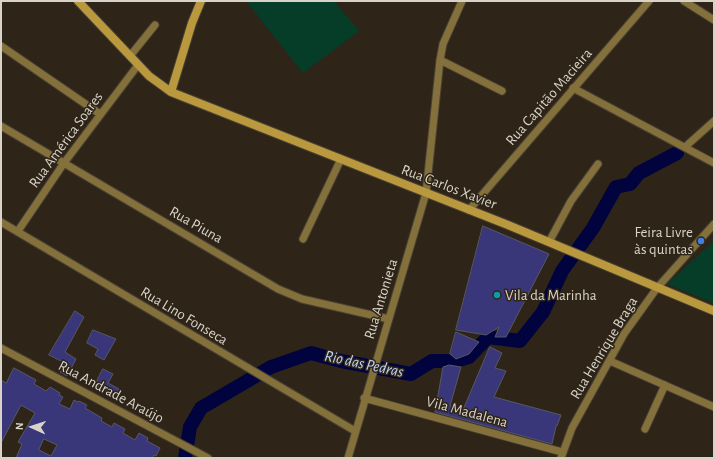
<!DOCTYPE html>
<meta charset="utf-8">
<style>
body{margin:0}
#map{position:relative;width:715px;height:459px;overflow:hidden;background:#2e2518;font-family:"Alegreya Sans",sans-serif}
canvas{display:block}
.frame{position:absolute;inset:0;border:2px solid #d8d2c9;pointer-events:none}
.north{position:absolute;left:12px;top:407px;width:40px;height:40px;-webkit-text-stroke:3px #2e2518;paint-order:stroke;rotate:273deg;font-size:11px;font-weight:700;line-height:16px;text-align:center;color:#d8d2c9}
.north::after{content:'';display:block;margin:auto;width:14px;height:18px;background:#d8d2c9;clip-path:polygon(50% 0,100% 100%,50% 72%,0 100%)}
</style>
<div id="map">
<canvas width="715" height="459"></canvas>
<div class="frame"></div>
<div class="north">N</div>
</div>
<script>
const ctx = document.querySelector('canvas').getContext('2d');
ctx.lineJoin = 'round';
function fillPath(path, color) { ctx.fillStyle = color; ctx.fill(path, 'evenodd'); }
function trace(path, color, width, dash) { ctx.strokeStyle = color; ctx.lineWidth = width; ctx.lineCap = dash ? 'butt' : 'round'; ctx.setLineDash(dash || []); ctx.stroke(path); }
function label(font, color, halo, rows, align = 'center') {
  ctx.font = font + ' "Alegreya Sans",sans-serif'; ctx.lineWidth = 3; ctx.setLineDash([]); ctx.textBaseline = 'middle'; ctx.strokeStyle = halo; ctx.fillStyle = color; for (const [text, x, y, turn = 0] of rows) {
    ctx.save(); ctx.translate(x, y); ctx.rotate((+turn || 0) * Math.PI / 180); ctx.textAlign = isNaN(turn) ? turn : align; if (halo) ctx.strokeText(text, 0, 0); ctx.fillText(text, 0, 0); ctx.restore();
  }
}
fillPath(new Path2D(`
 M 246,1 L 334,1 L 359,31 L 303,73 Z
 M 714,241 L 714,303 L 667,284 Z`), '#053d28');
trace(new Path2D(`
 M 185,458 L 190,427 L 201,408 L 271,367 L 311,353 L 341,361 L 411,374 L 432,361 L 455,361 L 469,357 L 488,337 L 520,341 L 543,312 L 562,271 L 593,228 L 616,187 L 630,184 L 639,173 L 677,153`), '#00033e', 14);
const building = new Path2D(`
 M 483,226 L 549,254 L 506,337 L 495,337 L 499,327 L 486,335 L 456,330 Z
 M 75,311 L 84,317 L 65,352 L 76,359 L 67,376 L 60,372 L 65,363 L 49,355 Z
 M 93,330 L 116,339 L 104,360 L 95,355 L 98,349 L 87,343 Z
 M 456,332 L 479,342 L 469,354 L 456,359 L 450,354 Z
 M 490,347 L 502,353 L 495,368 L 506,371 L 494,397 L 561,415 L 557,426 L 556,426 L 552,444 L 435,412 L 443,367 L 449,365 L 461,367 L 450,406 L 463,409 Z
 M 14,368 L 36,380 L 34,384 L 46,391 L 50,387 L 60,393 L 59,395 L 63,397 L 59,404 L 70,409 L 74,400 L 78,402 L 79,401 L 87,405 L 85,408 L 102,418 L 101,421 L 112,427 L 114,423 L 125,429 L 123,433 L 135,440 L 139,433 L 148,438 L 147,441 L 160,448 L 156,456 L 154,455 L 152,458 L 16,458 L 22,444 L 18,442 L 35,413 L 21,405 L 1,443 L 1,380 L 6,383 ZM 44,439 L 57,445 L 51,456 L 39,450 Z
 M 103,369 L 113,374 L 108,383 L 119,389 L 115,395 L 95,385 Z`);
fillPath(building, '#393779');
trace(building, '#565767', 1);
const street = new Path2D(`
 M 684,1 L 714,20
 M 1,46 L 100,114
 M 130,56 L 155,25
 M 440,60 L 502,91
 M 573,88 L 714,163
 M 1,126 L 278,289 L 302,299 L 389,319
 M 685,147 L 714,121
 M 469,210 L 649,1
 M 1,222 L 355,431
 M 18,231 L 64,163 L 138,65
 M 303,239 L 341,159
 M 549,242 L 571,201 L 598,164
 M 1,348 L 208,458
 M 610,361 L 714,407
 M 364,398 L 562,452
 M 645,429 L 665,385
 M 348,458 L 426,193 L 440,60 L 443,44 L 462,1
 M 561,458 L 572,428 L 624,334 L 657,288 L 714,224`);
const secondary = new Path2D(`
 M 78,1 L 149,76 L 171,92 L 508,225 L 714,311
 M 171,92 L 192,23 L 201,1`);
trace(street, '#494134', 9);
trace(secondary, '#494134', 10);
trace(street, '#84703b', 7);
trace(secondary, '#ba993e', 8);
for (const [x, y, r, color] of [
 [701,241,4,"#3f7fe0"],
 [497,295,4,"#0f9aa8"]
]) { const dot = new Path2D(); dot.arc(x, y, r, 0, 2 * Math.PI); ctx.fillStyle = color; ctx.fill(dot); trace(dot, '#2e2518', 1.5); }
label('15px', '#d8d2c9', '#2e2518', [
 ["Rua Capitão Macieira",549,97,-49],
 ["Rua América Soares",66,140,-54],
 ["Rua Carlos Xavier",449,187,21],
 ["Rua Piuna",196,225,30],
 ["Rua Antonieta",381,299,-73],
 ["Rua Lino Fonseca",184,316,31],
 ["Rua Henrique Braga",604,348,-59],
 ["Rua Andrade Araújo",111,392,28],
 ["Vila Madalena",467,412,15]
]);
label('15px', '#d8d2c9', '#2e2518', [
 ["Feira Livre",693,232],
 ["às quintas",693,249],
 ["Vila da Marinha",505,295,"left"]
], 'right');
label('italic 16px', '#bfd3f8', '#2e2518', [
 ["Rio das Pedras",364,364,12]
]);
</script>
